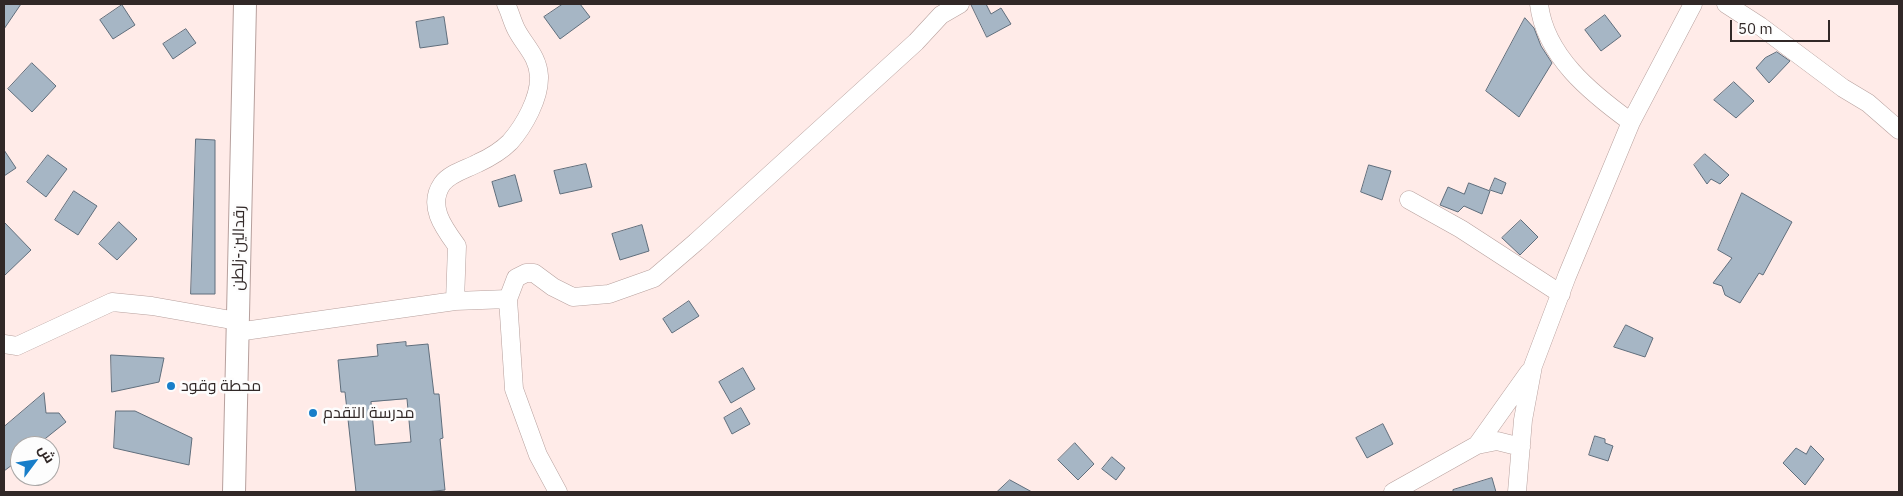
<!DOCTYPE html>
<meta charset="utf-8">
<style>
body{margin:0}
#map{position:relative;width:1903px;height:496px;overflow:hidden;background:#ffebe8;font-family:"IBM Plex Sans",Cairo,sans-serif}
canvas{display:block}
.frame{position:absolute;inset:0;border:5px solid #312827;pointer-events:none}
.north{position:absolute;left:10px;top:436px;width:50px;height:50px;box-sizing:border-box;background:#fdfdfd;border:1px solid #aba8a7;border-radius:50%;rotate:59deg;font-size:14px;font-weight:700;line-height:20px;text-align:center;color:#312827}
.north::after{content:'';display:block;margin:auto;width:18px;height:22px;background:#187ec9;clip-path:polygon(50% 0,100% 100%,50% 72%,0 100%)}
.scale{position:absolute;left:1730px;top:20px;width:100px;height:22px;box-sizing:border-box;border:2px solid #312827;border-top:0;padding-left:6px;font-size:15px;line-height:18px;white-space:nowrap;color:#312827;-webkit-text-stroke:4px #fdfdfd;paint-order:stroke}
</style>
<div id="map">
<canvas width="1903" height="496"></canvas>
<div class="frame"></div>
<div class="north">ش</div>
<div class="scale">50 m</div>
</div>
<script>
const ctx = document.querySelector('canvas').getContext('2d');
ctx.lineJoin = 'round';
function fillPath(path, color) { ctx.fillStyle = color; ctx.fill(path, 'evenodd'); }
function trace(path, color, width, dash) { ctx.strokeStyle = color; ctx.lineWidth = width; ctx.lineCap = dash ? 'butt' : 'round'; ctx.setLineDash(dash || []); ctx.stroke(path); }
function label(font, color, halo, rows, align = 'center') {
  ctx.font = font + ' "IBM Plex Sans",Cairo,sans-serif'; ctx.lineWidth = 5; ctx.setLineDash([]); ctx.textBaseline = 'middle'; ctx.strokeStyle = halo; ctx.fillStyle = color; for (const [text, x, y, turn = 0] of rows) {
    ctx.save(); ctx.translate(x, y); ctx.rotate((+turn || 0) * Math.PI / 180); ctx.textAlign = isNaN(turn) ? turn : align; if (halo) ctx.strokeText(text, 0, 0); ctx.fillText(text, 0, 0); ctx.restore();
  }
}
const building = new Path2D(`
 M 4,4 L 21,4 L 4,29 Z
 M 563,4 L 580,4 L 590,17 L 560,39 L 544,17 Z
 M 971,4 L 986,4 L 991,14 L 1001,8 L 1011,24 L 987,37 Z
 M 122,5 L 135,25 L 113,39 L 100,20 Z
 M 1605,15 L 1621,36 L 1601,51 L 1585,30 Z
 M 444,17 L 448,44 L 420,48 L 416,22 Z
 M 1525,18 L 1534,28 L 1541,46 L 1552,63 L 1519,117 L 1486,91 Z
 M 186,29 L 196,43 L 173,59 L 163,44 Z
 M 1777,52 L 1790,61 L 1769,83 L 1756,68 L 1765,58 Z
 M 32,63 L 56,86 L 32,112 L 8,89 Z
 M 1734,82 L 1754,101 L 1736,118 L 1714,100 Z
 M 196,139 L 215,140 L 215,294 L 191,294 Z
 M 4,150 L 16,168 L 4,176 Z
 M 1705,154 L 1729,175 L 1720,184 L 1711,179 L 1707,184 L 1694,165 Z
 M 48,155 L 67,169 L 46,197 L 27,182 Z
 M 586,164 L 592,187 L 560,194 L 554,171 Z
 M 1369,165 L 1391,171 L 1382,200 L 1361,192 Z
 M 515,175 L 522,201 L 499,207 L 492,182 Z
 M 1495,178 L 1506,183 L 1502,194 L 1490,190 Z
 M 1469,183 L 1490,191 L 1482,214 L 1464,206 L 1458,212 L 1440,205 L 1448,187 L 1464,194 Z
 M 74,191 L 97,206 L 78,235 L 55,220 Z
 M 1742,193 L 1792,222 L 1763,275 L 1759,273 L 1740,303 L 1725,295 L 1722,286 L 1713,283 L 1732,258 L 1718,250 Z
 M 1521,220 L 1538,237 L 1520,255 L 1502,238 Z
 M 4,222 L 31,250 L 4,276 Z
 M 119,222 L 137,239 L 117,260 L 99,244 Z
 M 642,225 L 649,251 L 620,260 L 612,234 Z
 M 689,301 L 699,316 L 672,333 L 663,319 Z
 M 1626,325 L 1653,338 L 1645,357 L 1614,347 Z
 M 406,342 L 406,346 L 428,344 L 434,394 L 439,394 L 443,438 L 440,439 L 445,490 L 425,492 L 356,492 L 345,392 L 341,392 L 338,360 L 378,356 L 377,345 ZM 407,399 L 411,442 L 375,445 L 371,402 Z
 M 111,355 L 164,358 L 159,382 L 112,392 Z
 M 743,368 L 755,389 L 731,403 L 719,382 Z
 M 44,393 L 46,413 L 59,413 L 66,422 L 36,446 L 20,446 L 20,459 L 4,471 L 4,427 Z
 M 741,408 L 750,424 L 732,434 L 724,418 Z
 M 116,411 L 135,411 L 192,438 L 189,465 L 114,448 Z
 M 1383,424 L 1393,444 L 1367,458 L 1356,438 Z
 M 1595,436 L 1605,439 L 1605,443 L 1613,446 L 1608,461 L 1589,455 Z
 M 1075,443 L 1094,464 L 1078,480 L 1058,460 Z
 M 1811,446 L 1824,459 L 1805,485 L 1783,463 L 1796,448 L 1806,454 Z
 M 1112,457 L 1125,468 L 1116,480 L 1102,469 Z
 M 1492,478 L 1496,492 L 1453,492 L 1453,490 Z
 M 1010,480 L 1032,492 L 997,492 Z`);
fillPath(building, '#a6b6c5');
trace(building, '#606e7c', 1);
const minor = new Path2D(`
 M 1539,4 C 1545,56 1591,93 1631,122
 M 1726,4 L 1760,26 L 1843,88 L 1868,103 L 1899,130
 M 1409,200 L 1461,229 L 1561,294
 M 455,301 L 457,246 C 444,228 427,206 442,184 C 450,173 467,169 478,163 C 489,158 502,150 510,142 C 524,126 540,98 539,76 C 538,56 524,45 516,29 C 512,21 510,12 506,4
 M 237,332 L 455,301 L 508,299
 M 4,344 L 17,346 L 112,302 L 152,306 L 237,321
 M 1477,445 L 1529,372
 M 558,492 L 538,455 L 514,389 L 508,299 L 516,278 L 526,273 L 534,273 L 553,287 L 573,297 L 609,294 L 654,278 L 696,242 L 916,42 L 941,15 L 960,4
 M 1393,492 L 1477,445 L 1497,441 L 1521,447
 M 1517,492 L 1523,420 L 1533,366 L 1567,276 L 1631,122 L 1693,4`);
const major = new Path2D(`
 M 234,492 L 245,4`);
trace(minor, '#b7a09d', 19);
trace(major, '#b7a09d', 24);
trace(minor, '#fff', 18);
trace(major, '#fff', 22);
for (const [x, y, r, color] of [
 [171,386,5,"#187ec9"],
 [313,413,5,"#187ec9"]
]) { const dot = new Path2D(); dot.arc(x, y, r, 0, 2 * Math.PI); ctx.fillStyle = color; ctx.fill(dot); trace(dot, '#fdfdfd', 2); }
label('16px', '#312827', '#fdfdfd', [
 ["رقدالين-زلطن",239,248,-89]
]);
label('16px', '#312827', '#fdfdfd', [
 ["محطة وقود",181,386],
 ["مدرسة التقدم",323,413]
], 'left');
</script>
